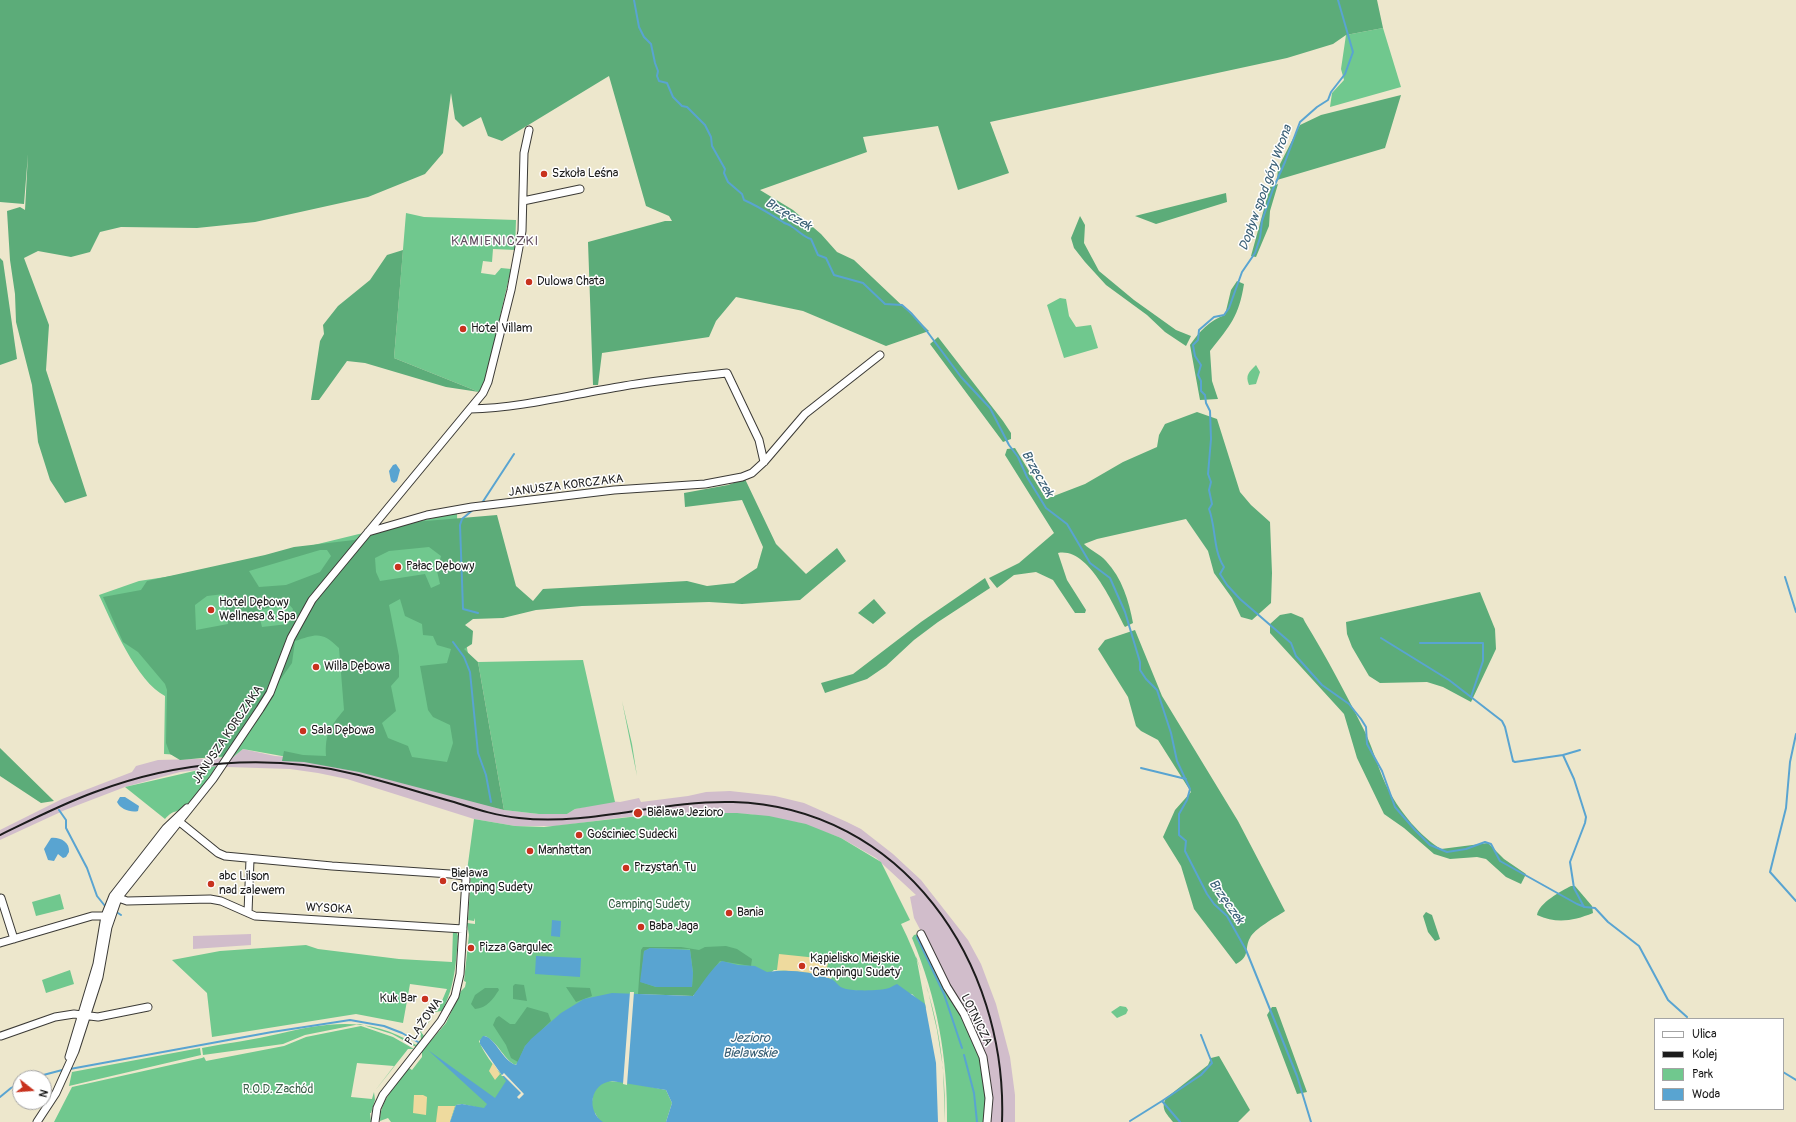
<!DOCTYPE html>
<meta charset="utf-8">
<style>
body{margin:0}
#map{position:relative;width:1796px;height:1122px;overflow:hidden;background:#ede7cc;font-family:Pangolin,sans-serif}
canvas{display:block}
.legend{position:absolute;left:1654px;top:1018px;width:130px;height:92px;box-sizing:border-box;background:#fff;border:1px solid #a4a4a4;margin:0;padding:5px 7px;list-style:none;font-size:12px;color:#1c1c1c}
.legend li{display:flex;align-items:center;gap:8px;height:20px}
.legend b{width:20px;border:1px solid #a4a4a4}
.north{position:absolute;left:12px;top:1070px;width:40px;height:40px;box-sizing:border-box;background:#fff;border:1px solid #a4a4a4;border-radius:50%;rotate:107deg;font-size:11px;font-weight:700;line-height:16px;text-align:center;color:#1c1c1c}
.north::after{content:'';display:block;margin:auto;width:14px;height:18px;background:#c8321e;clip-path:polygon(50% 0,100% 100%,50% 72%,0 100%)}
</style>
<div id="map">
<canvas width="1796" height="1122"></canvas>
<ul class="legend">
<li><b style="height:5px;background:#fff"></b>Ulica</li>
<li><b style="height:5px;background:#1c1c1c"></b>Kolej</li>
<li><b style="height:11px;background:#70c88e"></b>Park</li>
<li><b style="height:11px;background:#59a4d1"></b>Woda</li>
</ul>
<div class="north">N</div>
</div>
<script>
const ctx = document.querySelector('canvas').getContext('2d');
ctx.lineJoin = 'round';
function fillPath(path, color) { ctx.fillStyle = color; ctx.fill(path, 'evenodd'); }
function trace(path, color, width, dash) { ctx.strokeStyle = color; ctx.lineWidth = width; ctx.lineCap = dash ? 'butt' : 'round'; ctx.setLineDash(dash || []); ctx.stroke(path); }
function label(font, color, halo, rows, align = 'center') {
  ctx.font = font + ' Pangolin,sans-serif'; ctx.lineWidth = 3; ctx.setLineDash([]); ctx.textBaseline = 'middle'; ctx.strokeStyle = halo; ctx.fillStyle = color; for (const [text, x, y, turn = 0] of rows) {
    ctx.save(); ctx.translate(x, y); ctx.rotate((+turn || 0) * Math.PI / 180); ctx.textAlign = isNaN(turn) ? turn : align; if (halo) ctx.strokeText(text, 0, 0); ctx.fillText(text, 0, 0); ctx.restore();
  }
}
fillPath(new Path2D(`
 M 243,749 L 275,756 L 300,758 L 408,782 L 504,810 L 539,814 L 567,814 L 575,809 L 609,801 L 620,802 L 639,798 L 641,802 L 688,796 L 706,792 L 730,791 L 775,796 L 804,803 L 847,822 L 861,829 L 893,854 L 921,880 L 968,940 L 981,964 L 996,1004 L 1010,1057 L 1015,1095 L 1015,1122 L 990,1122 L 992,1091 L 986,1055 L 914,918 L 910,897 L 916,895 L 876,858 L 841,838 L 800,823 L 749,814 L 702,813 L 626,817 L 557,826 L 515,826 L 474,819 L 347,779 L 318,773 L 290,769 L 227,767 L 180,772 L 125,787 L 65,810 L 0,840 L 0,830 L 62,799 L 132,772 L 136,766 L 158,760 L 232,758 Z
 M 251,934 L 251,945 L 193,949 L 193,936 Z`), '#d1bdcb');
fillPath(new Path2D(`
 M 1383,28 L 1401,87 L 1330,107 L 1332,93 L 1344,80 L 1341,69 L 1346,35 Z
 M 406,213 L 424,217 L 516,220 L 515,250 L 493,249 L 492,262 L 483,261 L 481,273 L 495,275 L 501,268 L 511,269 L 486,377 L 479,392 L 394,358 Z
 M 1060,298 L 1066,299 L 1069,316 L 1076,327 L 1091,325 L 1098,348 L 1064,358 L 1047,305 Z
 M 1256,365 L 1260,372 L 1256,384 L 1249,385 C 1245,375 1249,372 1256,365 Z
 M 457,513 L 459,607 L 498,808 L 354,769 L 243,749 L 232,758 L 164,754 L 165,696 C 137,682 112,623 99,595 L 139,581 L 211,570 L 359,534 Z
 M 583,660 L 615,802 L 575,809 L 567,814 L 539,814 L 504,810 L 478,662 Z
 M 622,701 L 632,744 L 637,776 Z
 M 216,766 C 208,781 196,797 183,808 C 174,814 174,809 165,819 L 125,787 Z
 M 702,813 L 737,813 L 769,816 L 806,824 L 841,838 L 881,862 L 910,920 L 901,924 C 933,989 946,1048 945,1122 L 943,1068 L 937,1030 L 928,991 L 916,956 L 926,1009 L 912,994 L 841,990 L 811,973 L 774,970 L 768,975 L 753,966 L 694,995 L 634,994 L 627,1082 L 666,1090 L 672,1103 L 666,1122 L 600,1122 L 595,1113 L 590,1112 L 595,1085 L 608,1081 L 623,1082 L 519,1062 L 515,1065 C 503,1058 497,1041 485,1036 L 479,1041 C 486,1059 506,1081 521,1094 L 488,1104 L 484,1109 L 462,1104 L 456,1105 L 450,1122 L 391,1122 L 388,1118 L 380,1121 C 380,1100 397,1084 409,1068 L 412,1070 L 422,1057 L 422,1051 L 446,1023 L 461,991 L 465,987 L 466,982 L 464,981 L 469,935 L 467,923 L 475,924 L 475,918 L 474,921 L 468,920 L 471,873 L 467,871 L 474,819 L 515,826 L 544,827 L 639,816 Z
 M 60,894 L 64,909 L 36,916 L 32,902 Z
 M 453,930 L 456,930 L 458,936 C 456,963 455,987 442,1011 L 434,1012 L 438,1010 L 447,989 L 410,984 L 403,1023 L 356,1014 L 212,1037 L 207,993 L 172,960 L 220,951 L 306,945 L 318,949 L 399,959 L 452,962 Z
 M 918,934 L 969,1027 C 971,1038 975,1044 979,1054 C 987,1075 986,1099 985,1122 L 947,1122 C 948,1058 937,998 912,938 L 914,935 Z
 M 70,970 L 74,984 L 46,993 L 42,980 Z
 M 1120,1006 L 1126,1007 L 1128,1010 L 1126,1014 L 1117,1018 L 1111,1012 Z
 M 434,1016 L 421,1032 L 424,1036 L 416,1047 L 392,1034 L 360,1024 L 305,1035 L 283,1044 L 203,1055 L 202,1048 C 227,1043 253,1040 278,1034 C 329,1022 370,1016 416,1045 L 421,1039 L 420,1032 Z
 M 361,1026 L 393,1037 L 414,1049 L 408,1049 L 374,1092 L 375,1100 L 371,1113 L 370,1113 L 371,1122 L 54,1122 L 72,1087 L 202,1058 L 204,1057 L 206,1061 L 284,1046 L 306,1037 ZM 357,1063 L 394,1066 L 374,1092 L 372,1099 L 351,1097 Z
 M 200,1048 L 201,1055 L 69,1086 L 72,1072 Z`), '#70c88e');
fillPath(new Path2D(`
 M 0,0 L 1377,0 L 1383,28 L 1346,35 L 1333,44 L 1287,58 L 990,122 L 1009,173 L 958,190 L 938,126 L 863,137 L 867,152 L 760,190 L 793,210 L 821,234 L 837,252 L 854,260 L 929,331 L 886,346 L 803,311 L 736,297 L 716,321 L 709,337 L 602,353 L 598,385 L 593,385 L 588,242 L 665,221 L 672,221 L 669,216 L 646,206 L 609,76 L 502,141 L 488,136 L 481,117 L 463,127 L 455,119 L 451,93 L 443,153 L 425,174 L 368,197 L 255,222 L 197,228 L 121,227 L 100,232 L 90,252 L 71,257 L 38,251 L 24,258 L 49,325 L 46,370 L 87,496 L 65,503 L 50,480 L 38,442 L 32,385 L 16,322 L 15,294 L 10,260 L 7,211 L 20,207 L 25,210 L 28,154 L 24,204 L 0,202 Z
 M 1401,95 L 1385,148 L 1277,180 L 1278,168 L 1300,125 L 1321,115 Z
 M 1278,184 L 1270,211 L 1269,226 L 1256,257 L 1251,256 L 1270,187 Z
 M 1226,193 L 1227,202 L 1156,224 L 1135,216 Z
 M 1080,216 L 1085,225 L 1084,243 L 1099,271 L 1134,300 L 1176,330 L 1191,336 L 1186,346 L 1165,332 L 1147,315 L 1106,285 L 1085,262 L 1074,248 L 1071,238 Z
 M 403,250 L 394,358 L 479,392 L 446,387 L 365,363 L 347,361 L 319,400 L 311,400 L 320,341 L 324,334 L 323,325 L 338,306 L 370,280 L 387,255 Z
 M 0,258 L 3,261 L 17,359 L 0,365 Z
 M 1237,281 L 1244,284 C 1239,316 1230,326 1210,351 L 1212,381 L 1218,399 L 1200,400 L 1190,345 C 1199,332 1210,320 1225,315 L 1231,290 Z
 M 938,337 L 1003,421 L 1011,433 L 1011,439 L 1003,442 L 930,344 Z
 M 1197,412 L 1217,419 L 1240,492 L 1251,505 L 1270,522 L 1272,573 L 1271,603 L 1252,620 L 1241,617 L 1232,598 L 1214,573 L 1208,551 L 1186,519 L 1097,539 L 1084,544 C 1090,550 1100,554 1106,561 C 1122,578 1129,601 1133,623 L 1125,627 C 1113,605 1089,547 1058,553 L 1067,580 L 1086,610 L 1085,613 L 1075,613 L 1053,580 L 1036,572 L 1014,575 L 997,588 L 989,578 L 1019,563 L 1054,533 L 1005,455 L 1007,449 L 1015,448 L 1046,499 L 1085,484 L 1123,462 L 1157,447 L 1159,435 L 1165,424 Z
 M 745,479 L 776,544 L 806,574 L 837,548 L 846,561 L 800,600 L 742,604 L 709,602 L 582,606 L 536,610 L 503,618 L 473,619 L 465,625 L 473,631 L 472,644 L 464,649 L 478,662 L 504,810 L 359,772 L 304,762 L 282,761 L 284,751 L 303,755 L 326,756 C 325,733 330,727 344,710 L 339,648 C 322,631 316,634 295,641 L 292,663 L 280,680 L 270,701 L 225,756 L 180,760 L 170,754 L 166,743 L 167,690 L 165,684 L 138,652 L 123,642 L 103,597 L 141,590 L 147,581 L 265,555 L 294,547 L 354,540 L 402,523 L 497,515 L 516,586 L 533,601 L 543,589 L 687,581 L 707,586 L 734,583 L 757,568 L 763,547 L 742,500 L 685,507 L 684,493 L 728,485 ZM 429,547 L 441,556 L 437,571 L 440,584 L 431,588 L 425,574 L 380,581 L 376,572 L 375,558 L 389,551 ZM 320,550 L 327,550 L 331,556 L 320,572 L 286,585 L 259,587 L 249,571 ZM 224,594 L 228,624 L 196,630 L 195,605 L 207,596 ZM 400,599 L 405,616 L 422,624 L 423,635 L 433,636 L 437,645 L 451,649 L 447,663 L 420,666 L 428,710 L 433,717 L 450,725 L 453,743 L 447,762 L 412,757 L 408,746 L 388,738 L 382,723 L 396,711 L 391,686 L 399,677 L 399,656 L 389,605 ZM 287,602 L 293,609 L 288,624 L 262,627 L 258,611 Z
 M 985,578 L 990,588 L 938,622 L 914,640 L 886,666 L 867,679 L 825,693 L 821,683 L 853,674 L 921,622 Z
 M 1480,592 L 1495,629 L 1496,649 L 1471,702 L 1443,687 L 1427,682 L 1380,683 L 1369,676 L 1352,647 L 1347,634 L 1346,622 Z
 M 874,599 L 886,613 L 873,624 L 858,613 Z
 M 1291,613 L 1303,618 L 1305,622 C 1327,658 1346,694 1365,732 C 1374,751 1379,772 1389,791 C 1401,813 1420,836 1441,849 L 1488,843 L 1504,859 L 1526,874 L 1521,884 L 1506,877 L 1486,859 L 1477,857 L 1450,859 L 1434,854 L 1404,828 L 1384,814 L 1357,758 L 1344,714 L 1270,633 L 1270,624 L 1280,615 Z
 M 1135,630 L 1162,696 L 1238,821 L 1285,911 C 1276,917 1254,929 1250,938 C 1244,948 1251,956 1236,964 L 1194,909 L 1181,866 L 1163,837 L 1175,810 L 1191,792 L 1158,740 L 1141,731 L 1136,726 L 1128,697 L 1098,649 L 1105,640 Z
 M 0,748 L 54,801 L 41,803 L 0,776 Z
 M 1571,886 L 1575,886 L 1592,906 L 1593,913 C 1573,921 1557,924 1537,915 C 1539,903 1561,891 1571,886 Z
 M 1426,912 L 1432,915 L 1440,939 L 1435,941 L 1428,932 L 1423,916 Z
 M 726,946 L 737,949 L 752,959 L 751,966 L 720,961 C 710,973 702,985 693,996 L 638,994 L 641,950 L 643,947 L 681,947 L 699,950 L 705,947 ZM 650,948 L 690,949 L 693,972 L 692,987 L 656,987 L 641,982 L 644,951 Z
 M 515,984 L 524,985 L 527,1001 L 513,999 L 513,986 Z
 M 566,987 L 590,988 L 592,996 L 576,1002 Z
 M 485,988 L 498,988 L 499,990 C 493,999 487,1008 475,1009 L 471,1004 L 475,995 Z
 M 527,1007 L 548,1013 L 551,1021 L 525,1046 L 518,1062 L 511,1058 L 506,1045 L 493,1025 L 496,1018 L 499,1016 L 510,1024 L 515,1024 Z
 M 1272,1007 L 1276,1007 L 1307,1092 L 1297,1094 L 1267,1015 Z
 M 1219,1056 L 1250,1110 L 1238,1122 L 1173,1122 C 1167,1114 1160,1109 1166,1098 L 1208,1065 L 1211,1058 Z`), '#5cac79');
fillPath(new Path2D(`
 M 779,954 L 827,959 L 829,961 L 827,967 L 833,974 L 831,979 L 811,973 L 777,970 Z
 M 493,1063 L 500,1074 L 495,1080 L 489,1071 Z
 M 414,1095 L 423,1095 L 427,1097 L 426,1115 L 413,1113 Z
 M 438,1106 L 455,1106 L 450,1122 L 436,1122 Z`), '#eeda9e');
fillPath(new Path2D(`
 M 396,464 L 400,470 L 397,481 L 394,483 L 391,481 L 389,471 L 393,465 Z
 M 120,797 L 125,797 L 139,806 L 138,811 C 131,813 120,809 117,802 Z
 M 51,838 C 60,837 70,842 69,852 L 66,857 L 63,858 L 58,854 L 54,861 L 48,860 L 44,849 Z
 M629.5 906a4.5 4.5 0 1 1 9 0a4.5 4.5 0 1 1-9 0Z
 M 552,920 L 561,921 L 560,937 L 551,936 Z
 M 650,948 L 690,950 L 693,973 L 692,987 L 656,987 L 640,982 L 644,951 Z
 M 536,956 L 581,958 L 580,977 L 535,974 Z
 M 722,961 L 738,965 L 755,966 L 767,972 C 788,969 810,971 831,979 C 837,981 837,987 846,989 C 853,991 882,991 889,988 C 892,987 894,985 897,984 L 925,1004 L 936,1063 L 938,1122 L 666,1122 L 672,1103 L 666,1090 L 612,1081 C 590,1083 586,1111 603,1122 L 450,1122 L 456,1105 L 462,1104 L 484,1108 L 487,1104 L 428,1050 L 495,1098 L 506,1081 L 480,1044 L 480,1040 L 483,1036 C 495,1036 502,1061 516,1065 L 525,1046 L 531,1039 L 561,1013 L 584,999 L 612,993 L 693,996 C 699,988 714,965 722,961 Z`), '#59a4d1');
fillPath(new Path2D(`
 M 630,992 L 634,992 L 627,1085 L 623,1084 Z
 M 504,1073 L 524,1094 L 519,1099 L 517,1097 L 521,1093 L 504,1076 L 501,1076 Z`), '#ede7cc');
trace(new Path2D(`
 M 634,0 L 639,27 L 644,37 L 651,44 L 655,63 L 658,71 L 657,76 L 659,81 L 667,83 L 673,97 L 682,106 L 687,107 L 705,125 L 711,137 L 712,146 L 725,169 L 724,173 L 728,182 L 742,194 L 744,200 C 758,206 770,214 783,222 C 785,224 789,224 791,226 C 796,229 805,238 811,239 L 818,255 L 826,258 L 834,275 L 863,283 L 885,304 L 902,305 L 911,313 L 926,330 L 961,377 L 990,408 L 1009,445 L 1018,457 L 1027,477 L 1046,508 L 1067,524 L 1090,563 L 1110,578 L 1125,612 L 1140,662 L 1140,670 L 1146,679 L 1157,690 L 1171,733 L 1177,761 L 1190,789 L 1187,800 L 1179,814 L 1179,835 L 1186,841 L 1185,851 L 1207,894 L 1214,904 L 1227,916 L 1246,950 L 1297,1076 L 1311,1122
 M 1338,0 L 1353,52 L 1345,74 L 1331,92 L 1328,100 L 1317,107 L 1300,122 L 1285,162 L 1273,189 L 1262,221 L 1260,238 L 1255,253 L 1242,272 L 1229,308 L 1224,315 L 1214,317 L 1199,330 L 1198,340 L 1193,345 L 1195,356 L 1201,365 L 1198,375 L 1201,381 L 1201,391 L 1205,395 L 1206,403 L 1210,411 L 1211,439 L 1208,474 L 1211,482 L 1209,490 L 1212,504 L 1209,509 C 1216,527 1213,551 1224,567 L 1220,574 L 1227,585 L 1240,599 L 1291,643 L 1296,656 L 1322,685 L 1349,704 L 1361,719 L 1366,727 L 1367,744 L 1382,771 L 1395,807 L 1415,830 L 1430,845 L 1447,852 L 1466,849 L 1485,842 L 1491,844 L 1500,861 L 1577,904 L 1585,907 L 1595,908 L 1608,922 L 1639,946 L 1668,1000 L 1687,1017
 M 482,503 L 514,454
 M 474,509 L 462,519 L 460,525 L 463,609 L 478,613
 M 1785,577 L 1796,612
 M 1381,638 L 1449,680 L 1502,721 L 1505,727 L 1513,761 L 1515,762 L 1563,755 L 1574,779 L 1586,817 L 1585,823 L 1570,862 L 1574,888 L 1584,907
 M 453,642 L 464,657 L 470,672 L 478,753 L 486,775 L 491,802
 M 1420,643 L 1483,643 L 1483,661 L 1471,697
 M 1796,734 L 1790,762 L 1786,808 L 1770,872 L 1796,901
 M 1563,755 L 1580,750
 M 1141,768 L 1186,779
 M 59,810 L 66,820 L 66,828 L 87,868 L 97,896 L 105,906
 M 118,913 L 121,915
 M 917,937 L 944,994 L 962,1048
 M 964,1055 L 974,1093 L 977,1122
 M 70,1069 L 272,1032 L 350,1020 L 384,1026 L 402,1033 L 418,1042
 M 1783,1072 L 1796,1080
 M 32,1078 L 66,1069
 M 0,1097 L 11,1088 L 20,1083
 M 1162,1101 L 1201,1075 L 1212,1063 L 1201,1035
 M 1130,1121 L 1162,1101 L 1180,1122`), '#59a4d1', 2);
const street = new Path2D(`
 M 523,201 L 580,189
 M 470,409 C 522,408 573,394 624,386 C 658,380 693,377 727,373 L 759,440 L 764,462
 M 368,532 L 427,515 L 472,507 L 614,490 L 705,484 L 742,477 L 752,473 L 764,462 L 805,414 L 880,355
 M 176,819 L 218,853 L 225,856 L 332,866 L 450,874 L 464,876 L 466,879 L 460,974 L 455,996 L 441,1021 L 383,1095 L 377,1108 L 375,1122
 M 113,896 L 127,901 L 210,899 L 221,901 L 255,916 L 463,929
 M 1,898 L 14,939
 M 248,913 L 250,859
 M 921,934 L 947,987 L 964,1014 L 983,1057 L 989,1098 L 987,1122
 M 0,943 L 92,916 L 108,916
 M 1,1036 L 55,1017 L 74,1014 L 98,1017 L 148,1007
 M 69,1057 L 97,964 L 105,916 L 113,896 L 166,828 L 187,808
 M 37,1122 L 56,1093 L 75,1051 L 99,977 L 108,927 L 118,898 L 213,779 L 260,709 L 270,693 L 291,638 L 312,600 L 483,393 L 488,382 L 511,290 L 522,231 L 524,153 L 529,130`);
trace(street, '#3b3a36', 9);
trace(street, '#fff', 7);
trace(new Path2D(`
 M 0,835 C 31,820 62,804 95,792 C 177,761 268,753 354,774 C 388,782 421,793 454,802 C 476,809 497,816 519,818 C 591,826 661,800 733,802 C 902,807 1008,962 1002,1122`), '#1c1c1c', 2);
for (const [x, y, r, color] of [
 [544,174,4,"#c8321e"],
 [529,282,4,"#c8321e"],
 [463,329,4,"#c8321e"],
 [398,567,4,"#c8321e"],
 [211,610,4,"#c8321e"],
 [316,667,4,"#c8321e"],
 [303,731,4,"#c8321e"],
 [638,813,5,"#c8321e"],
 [579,835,4,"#c8321e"],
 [530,851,4,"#c8321e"],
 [626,868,4,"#c8321e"],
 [443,881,4,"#c8321e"],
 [211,884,4,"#c8321e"],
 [729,913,4,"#c8321e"],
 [641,927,4,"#c8321e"],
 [471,948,4,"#c8321e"],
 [802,966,4,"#c8321e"],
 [425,999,4,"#c8321e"]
]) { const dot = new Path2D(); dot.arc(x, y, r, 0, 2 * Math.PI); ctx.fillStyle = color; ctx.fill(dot); trace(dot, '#fff', 1.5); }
label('12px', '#1c1c1c', '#fff', [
 ["Szkoła Leśna",552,174],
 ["Dulowa Chata",537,282],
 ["Hotel Villam",471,329],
 ["Pałac Dębowy",406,567],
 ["Hotel Dębowy",219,603],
 ["Wellnesa & Spa",219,617],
 ["Willa Dębowa",324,667],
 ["Sala Dębowa",311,731],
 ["Bielawa Jezioro",647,813],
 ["Gościniec Sudecki",587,835],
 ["Manhattan",538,851],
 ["Przystań. Tu",634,868],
 ["Bielawa",451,874],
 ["Camping Sudety",451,888],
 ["abc Lilson",219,877],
 ["nad zalewem",219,891],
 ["Bania",737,913],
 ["Baba Jaga",649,927],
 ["Pizza Gargulec",479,948],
 ["Kąpielisko Miejskie",810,959],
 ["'Campingu Sudety'",810,973],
 ["Kuk Bar",417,999,"right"]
], 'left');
label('12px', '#1c1c1c', '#fff', [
 ["JANUSZA KORCZAKA",566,486,-7],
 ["JANUSZA KORCZAKA",228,735,-56],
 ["WYSOKA",329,909,3],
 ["LOTNICZA",976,1020,64],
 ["PLAŻOWA",424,1022,-55]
]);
label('12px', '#3e614a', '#fff', [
 ["Camping Sudety",649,905],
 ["R.O.D. Zachód",278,1090]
]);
label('italic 13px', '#3a6076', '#fff', [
 ["Dopływ spod góry Wrona",1266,188,-70],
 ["Brzęczek",788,215,30],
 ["Brzęczek",1037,474,60],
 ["Brzęczek",1226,902,55],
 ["Jezioro",750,1039],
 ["Bielawskie",750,1054]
]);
ctx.letterSpacing = '1px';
label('13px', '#604b5e', '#fff', [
 ["KAMIENICZKI",495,242]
]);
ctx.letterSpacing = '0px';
</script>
